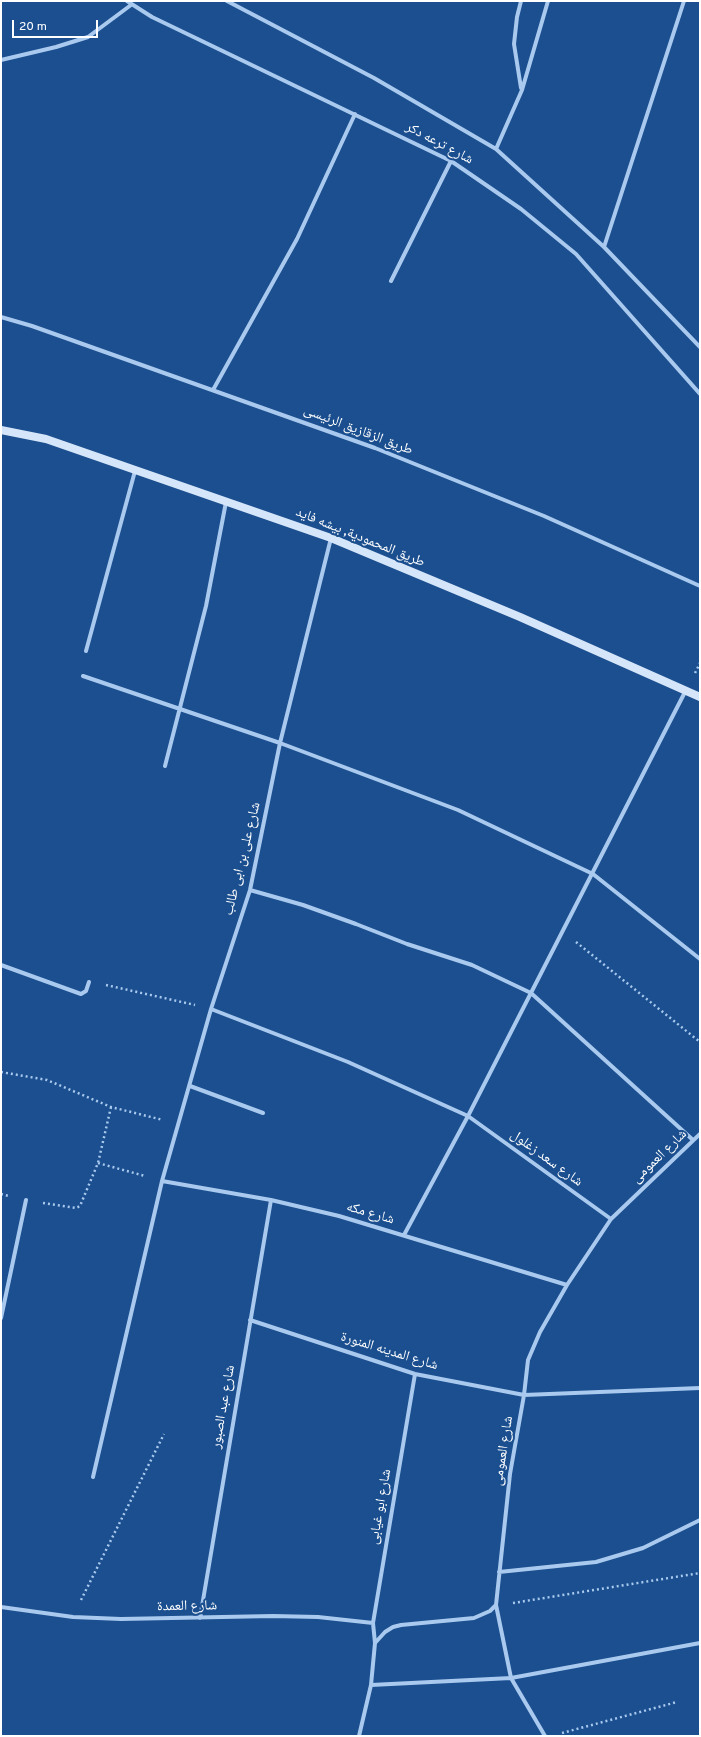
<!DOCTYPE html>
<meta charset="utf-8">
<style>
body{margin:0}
#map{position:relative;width:701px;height:1737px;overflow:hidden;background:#1b4f8f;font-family:Overpass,sans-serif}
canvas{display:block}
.frame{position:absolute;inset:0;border:2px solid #fff;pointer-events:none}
.scale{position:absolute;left:12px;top:20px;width:86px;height:18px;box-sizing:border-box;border:2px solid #fff;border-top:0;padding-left:5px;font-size:12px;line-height:14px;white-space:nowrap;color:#fff;-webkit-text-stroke:3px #1b4f8f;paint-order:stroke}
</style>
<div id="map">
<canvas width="701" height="1737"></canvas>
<div class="frame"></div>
<div class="scale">20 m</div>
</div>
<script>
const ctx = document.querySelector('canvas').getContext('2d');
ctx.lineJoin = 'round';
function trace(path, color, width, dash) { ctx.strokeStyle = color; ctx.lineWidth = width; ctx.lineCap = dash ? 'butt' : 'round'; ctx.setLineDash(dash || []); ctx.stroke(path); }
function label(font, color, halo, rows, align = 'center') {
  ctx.font = font + ' Overpass,"Noto Naskh Arabic",sans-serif'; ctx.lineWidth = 4; ctx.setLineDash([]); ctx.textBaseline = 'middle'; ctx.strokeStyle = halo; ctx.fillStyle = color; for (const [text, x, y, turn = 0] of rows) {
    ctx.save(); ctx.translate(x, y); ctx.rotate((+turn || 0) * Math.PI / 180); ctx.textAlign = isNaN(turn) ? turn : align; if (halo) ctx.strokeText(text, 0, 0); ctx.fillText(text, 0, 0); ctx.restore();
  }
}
trace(new Path2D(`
 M 695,673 L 700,663
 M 576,942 L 700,1042
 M 106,985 L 195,1005
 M 1,1072 L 47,1080 L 111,1107 L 163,1120
 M 98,1163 L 145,1176
 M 1,1194 L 9,1196
 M 43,1203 L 76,1208 L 80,1206 L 98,1163 L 111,1107
 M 81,1600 L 164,1434
 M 513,1603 L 700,1573
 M 562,1733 L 677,1702`), '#a9c9ee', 2.5, [2, 3]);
trace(new Path2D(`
 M 127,1 L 152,17 L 451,161 L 521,209 L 576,254 L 700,394
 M 227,1 L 374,78 L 496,149 L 604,247 L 700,347
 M 521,1 L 517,17 L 514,44 L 521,88
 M 1,60 L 56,47 L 88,37 L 131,5
 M 496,149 L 522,90 L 548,1
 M 604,247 L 684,1
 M 391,281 L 451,161
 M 1,317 L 32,326 L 375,448 L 544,516 L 700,586
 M 213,390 L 297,239 L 355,114
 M 86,651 L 135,471
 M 83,676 L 280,743 L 458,810 L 593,874 L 700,959
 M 165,766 L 206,606 L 226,502
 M 250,890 L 303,905 L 356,924 L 407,944 L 472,965 L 531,993 L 693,1140
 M 1,965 L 81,994 L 86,991 L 89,982
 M 211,1009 L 348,1062 L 468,1116 L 611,1219
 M 190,1086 L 263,1113
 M 162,1181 L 271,1200 L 339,1216 L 567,1285
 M 404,1235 L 468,1116 L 686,690
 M 1,1318 L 26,1200
 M 250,1320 L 415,1374 L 524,1395 L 700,1388
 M 93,1477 L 162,1181 L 211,1009 L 250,890 L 280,743 L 331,538
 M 499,1572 L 596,1562 L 643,1548 L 700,1520
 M 496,1605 L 511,1678 L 545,1736
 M 1,1607 L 73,1617 L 121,1619 L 273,1616 L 318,1617 L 373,1623
 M 200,1618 L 271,1200
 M 375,1643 L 373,1623 L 415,1374
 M 371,1685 L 511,1678 L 700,1643
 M 359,1736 L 371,1685 L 375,1643 L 385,1632 L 393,1627 L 401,1625 L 474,1618 L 490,1611 L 496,1605 L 510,1474 L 524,1395 L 528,1360 L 540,1332 L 567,1285 L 611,1219 L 700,1134`), '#a9c9ee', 4);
trace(new Path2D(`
 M 1,430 L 46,439 L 331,538 L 520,617 L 700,697`), '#d6e6fa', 8);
label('14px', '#fff', '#1b4f8f', [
 ["شارع ترعه دكر",439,144,28],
 ["طريق الزقازيق الرئيسى",358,431,21],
 ["طريق المحمودية, بيشه فايد",360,538,22],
 ["شارع على بن ابى طالب",243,859,-76],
 ["شارع العمومى",660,1157,-44],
 ["شارع سعد زغلول",546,1159,36],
 ["شارع مكه",370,1214,16],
 ["شارع المدينه المنورة",389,1352,17],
 ["شارع عبد الصبور",224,1407,-80],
 ["شارع العمومى",504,1451,-81],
 ["شارع ابو غيابى",381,1507,-80],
 ["شارع العمدة",187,1607,-1]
]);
</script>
